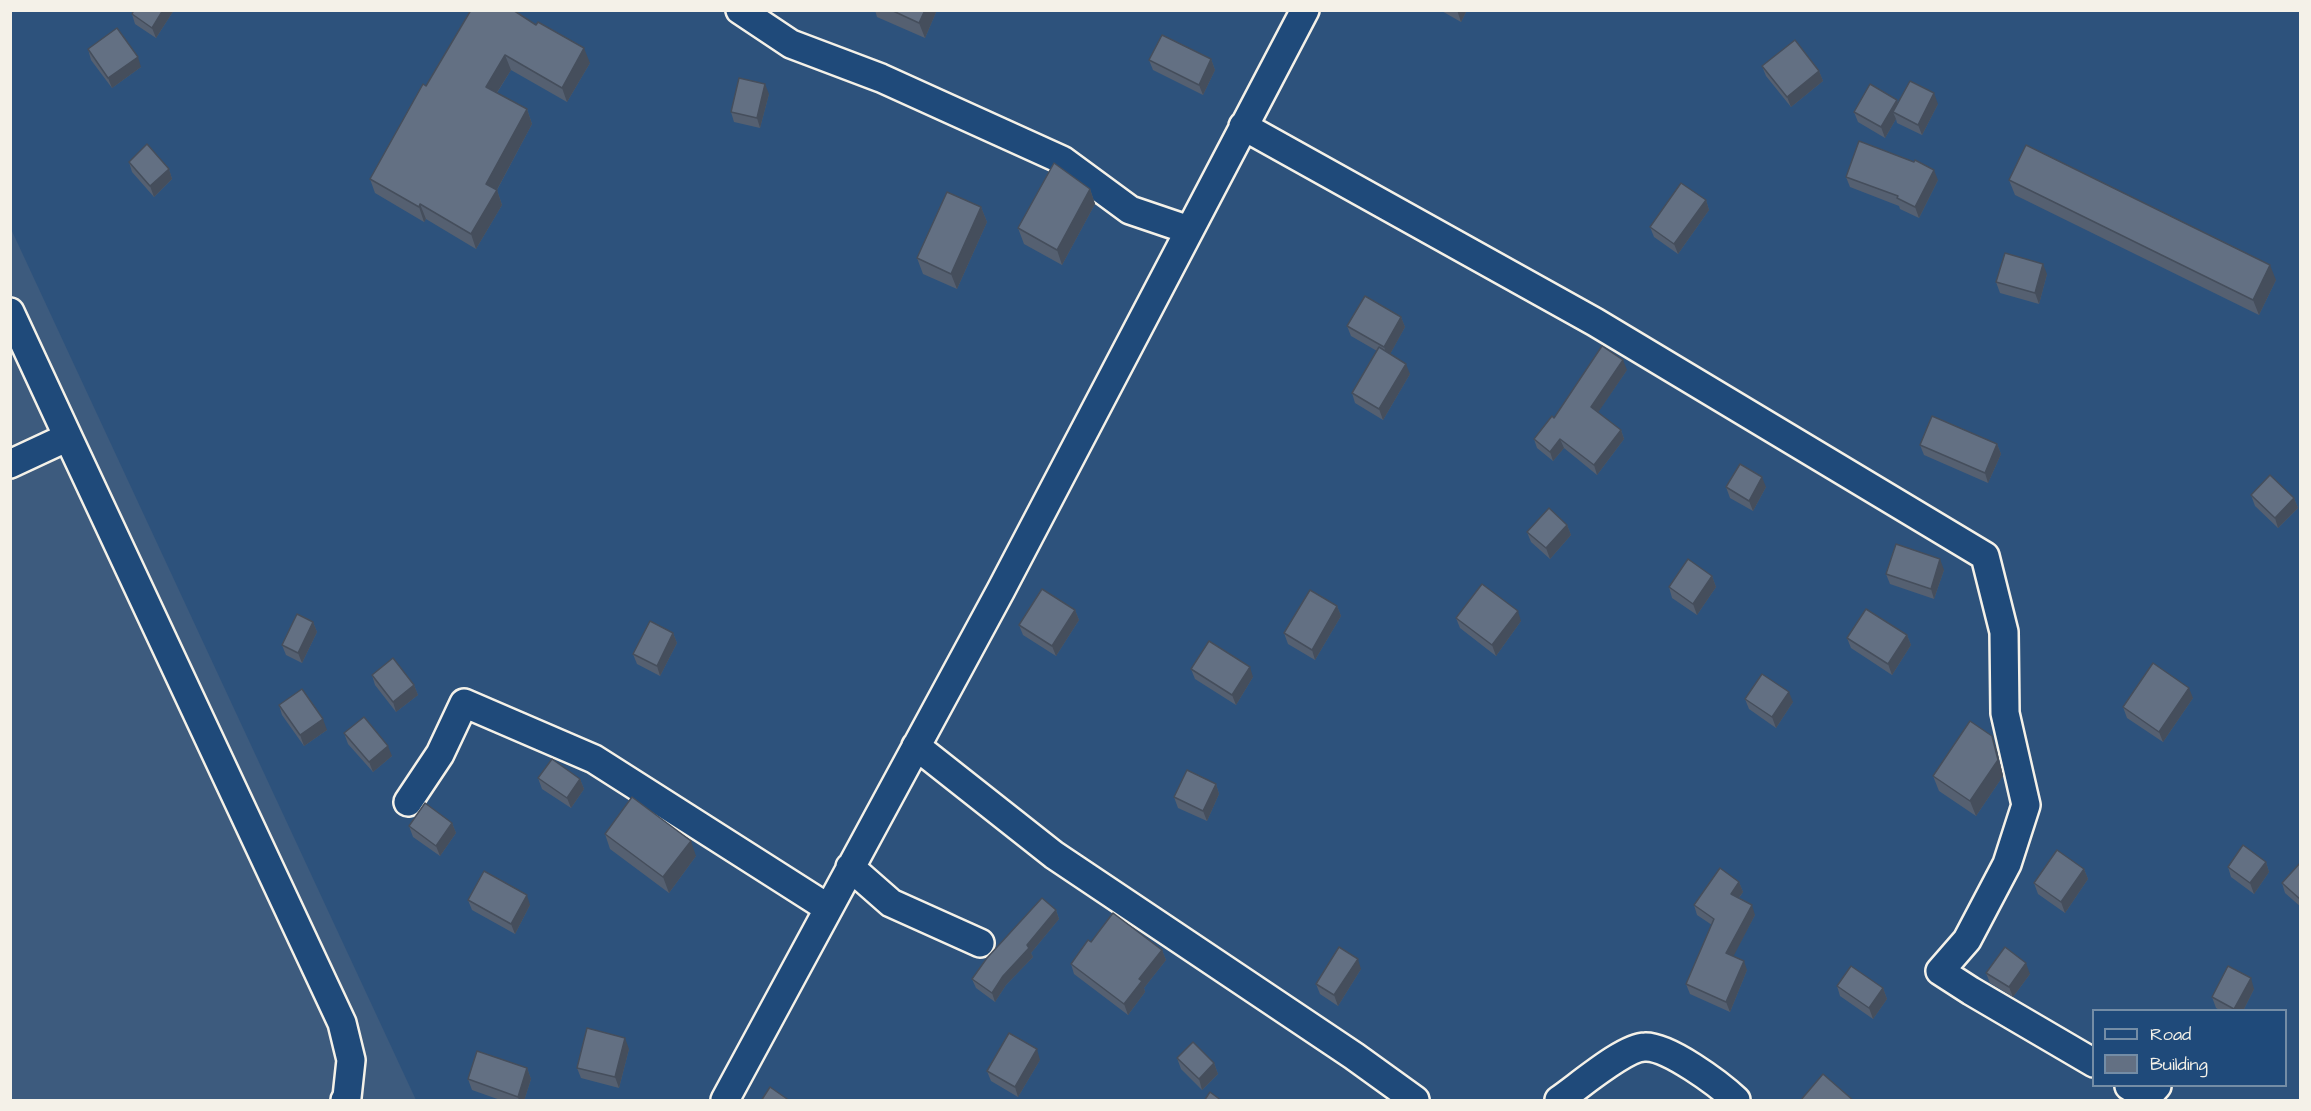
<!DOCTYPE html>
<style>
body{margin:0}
#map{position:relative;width:2311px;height:1111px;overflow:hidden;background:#2d527c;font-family:"Architects Daughter",sans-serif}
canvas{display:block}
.frame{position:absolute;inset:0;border:12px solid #f4f1e8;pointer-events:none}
.legend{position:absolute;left:2092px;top:1009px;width:195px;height:78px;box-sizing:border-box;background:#1f4a7a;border:2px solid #748da6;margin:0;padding:8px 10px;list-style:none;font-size:18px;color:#f4f1e8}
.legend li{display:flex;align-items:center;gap:12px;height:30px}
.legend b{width:30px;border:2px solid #748da6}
</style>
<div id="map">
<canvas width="2311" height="1111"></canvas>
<div class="frame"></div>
<ul class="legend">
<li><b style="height:8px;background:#1f4a7a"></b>Road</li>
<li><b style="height:16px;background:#637083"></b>Building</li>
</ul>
</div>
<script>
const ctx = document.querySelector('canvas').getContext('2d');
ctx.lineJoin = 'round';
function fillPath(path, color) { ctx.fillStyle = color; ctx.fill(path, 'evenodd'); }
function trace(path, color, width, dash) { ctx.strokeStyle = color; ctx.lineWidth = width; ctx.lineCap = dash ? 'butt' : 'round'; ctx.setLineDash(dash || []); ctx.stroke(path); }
fillPath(new Path2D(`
 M 11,229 L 416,1100 L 11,1100 Z`), '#3d5b7e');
const minor = new Path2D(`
 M 740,10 L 791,44 L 881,78 L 1062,160 L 1130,210 L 1189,230
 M 1243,126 L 1595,322 L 1985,556 L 2004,632 L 2005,713 L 2026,805 L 2007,864 L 1967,940 L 1940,971 L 1971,991 L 2094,1063
 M 10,312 L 68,437 L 10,464
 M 68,437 L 342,1023 L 351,1060 L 347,1097 L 345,1100
 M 916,746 L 1054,855 L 1354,1056 L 1415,1100
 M 408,802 L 440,754 L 464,703 L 594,759 L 828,908
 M 850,867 L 891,903 L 980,943
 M 2129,1086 L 2147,1097 L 2157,1086
 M 725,1100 L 1001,590 L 1305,10
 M 1559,1100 C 1577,1088 1624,1047 1645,1047 C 1668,1046 1719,1084 1736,1100`);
trace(minor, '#f4f1e8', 32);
trace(minor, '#1f4a7a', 27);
fillPath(new Path2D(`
 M 134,10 L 174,10 L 156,38 L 135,24 L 132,14 Z
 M 471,10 L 590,63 L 567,102 L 511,70 L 497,93 L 527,109 L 532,124 L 497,190 L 502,205 L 476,249 L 426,219 L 424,222 L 375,193 L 370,179 Z
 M 875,10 L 937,10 L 925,38 L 877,17 Z
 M 1440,10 L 1467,10 L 1461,22 Z
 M 88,49 L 141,67 L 112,88 L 91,60 Z
 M 1211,59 L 1215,70 L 1203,95 L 1153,70 L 1149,60 Z
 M 1762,66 L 1819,71 L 1823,81 L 1791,107 L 1766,76 Z
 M 769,94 L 760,128 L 734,122 L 731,112 Z
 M 1897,100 L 1898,104 L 1938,104 L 1922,135 L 1897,123 L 1896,119 L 1885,138 L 1858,122 L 1854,112 Z
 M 129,162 L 169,169 L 172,179 L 154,197 L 132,172 Z
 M 1846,177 L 1938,180 L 1919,218 L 1900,209 L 1899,206 L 1850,187 Z
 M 2009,180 L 2276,280 L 2259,315 L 2015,195 Z
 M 1090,189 L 1095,204 L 1062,265 L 1024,244 L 1018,228 Z
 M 1706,200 L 1709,210 L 1678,254 L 1654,237 L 1650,227 Z
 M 981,207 L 987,222 L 957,289 L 923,274 L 917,258 Z
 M 2047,274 L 2039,304 L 2000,293 L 1996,282 Z
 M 1401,317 L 1405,327 L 1390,354 L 1410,374 L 1383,420 L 1355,403 L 1352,393 L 1377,351 L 1351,336 L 1347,326 Z
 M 1627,370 L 1598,412 L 1621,430 L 1624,439 L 1597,475 L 1564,448 L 1553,461 L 1537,448 L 1534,439 L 1554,418 Z
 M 1997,444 L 2001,454 L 1988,483 L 1924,455 L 1920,445 Z
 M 1726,487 L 1766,487 L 1753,511 L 1730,498 Z
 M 2251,495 L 2294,498 L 2298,508 L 2278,528 L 2255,506 Z
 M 1567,525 L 1571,535 L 1550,559 L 1531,542 L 1527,532 Z
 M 1944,570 L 1934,599 L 1890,584 L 1886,574 Z
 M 1712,576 L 1716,587 L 1697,615 L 1672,598 L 1669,587 Z
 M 1337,606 L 1341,616 L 1315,660 L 1288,644 L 1284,633 Z
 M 1075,610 L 1079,620 L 1056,656 L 1023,635 L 1019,625 Z
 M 1456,618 L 1521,621 L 1496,656 L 1460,628 Z
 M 313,622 L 317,632 L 302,663 L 286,655 L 282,645 Z
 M 673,633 L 677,643 L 660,676 L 637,664 L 633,654 Z
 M 1907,635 L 1911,645 L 1892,675 L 1851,648 L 1847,638 Z
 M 1191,669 L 1253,677 L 1236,705 L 1195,679 Z
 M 372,675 L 414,685 L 418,695 L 396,712 L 375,685 Z
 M 2193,698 L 2163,742 L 2127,718 L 2123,707 Z
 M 1745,699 L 1793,702 L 1776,728 L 1749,709 Z
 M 279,705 L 327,730 L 304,746 L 282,715 Z
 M 344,733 L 392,756 L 373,772 L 348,744 Z
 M 1997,751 L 2003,776 L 1976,816 L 1939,791 L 1933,776 Z
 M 538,778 L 580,779 L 584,789 L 571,808 L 542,789 Z
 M 1216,784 L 1219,794 L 1207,821 L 1178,808 L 1174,797 Z
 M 452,823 L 456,833 L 440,856 L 413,837 L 409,826 Z
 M 605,834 L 696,856 L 669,893 L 610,849 Z
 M 2266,862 L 2269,872 L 2254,894 L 2231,877 L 2228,867 Z
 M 2301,862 L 2301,907 L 2285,893 L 2282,883 Z
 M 2084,869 L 2088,879 L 2065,913 L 2038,894 L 2034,883 Z
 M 1739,882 L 1743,892 L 1739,898 L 1755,915 L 1733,956 L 1747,970 L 1730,1012 L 1690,994 L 1686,984 L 1712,925 L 1697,915 L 1694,905 Z
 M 468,900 L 530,905 L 515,934 L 472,910 Z
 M 1056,910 L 1059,919 L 1031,953 L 1033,957 L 1006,985 L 995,1002 L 976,988 L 972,979 Z
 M 1091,942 L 1162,950 L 1166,960 L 1144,988 L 1145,992 L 1128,1015 L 1074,974 L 1071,964 Z
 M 1361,969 L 1338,1006 L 1320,994 L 1316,984 Z
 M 1986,973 L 2030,974 L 2013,997 L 1990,983 Z
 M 1837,986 L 1883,988 L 1887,999 L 1873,1019 L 1840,996 Z
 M 2254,989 L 2243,1011 L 2221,1011 L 2216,1008 L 2212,997 Z
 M 629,1049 L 619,1088 L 581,1078 L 577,1068 Z
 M 1177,1058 L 1214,1063 L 1218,1074 L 1202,1090 L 1181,1069 Z
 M 1040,1060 L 1018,1097 L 991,1081 L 987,1071 Z
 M 527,1068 L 531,1079 L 524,1101 L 503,1101 L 472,1090 L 468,1079 Z`), '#556071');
fillPath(new Path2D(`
 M 163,10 L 174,10 L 156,38 L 152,28 Z
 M 925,10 L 937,10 L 925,38 L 919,23 Z
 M 1457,10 L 1467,10 L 1461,22 Z
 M 584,48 L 590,63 L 567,102 L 562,88 Z
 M 505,55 L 511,70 L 491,102 L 486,87 Z
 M 138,57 L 141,67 L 112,88 L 108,78 Z
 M 1211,59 L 1215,70 L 1203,95 L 1199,85 Z
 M 1819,71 L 1823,81 L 1791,107 L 1787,97 Z
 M 765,84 L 769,94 L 760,128 L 757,118 Z
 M 1934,93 L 1938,104 L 1922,135 L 1918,125 Z
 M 1897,100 L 1900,111 L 1893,112 L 1896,119 L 1885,138 L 1881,127 Z
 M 527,109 L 532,124 L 492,199 L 486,184 Z
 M 169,169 L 172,179 L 154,197 L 150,186 Z
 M 1934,170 L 1938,180 L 1919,218 L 1915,207 Z
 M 1090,189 L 1095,204 L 1062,265 L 1057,250 Z
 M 497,190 L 502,205 L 476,249 L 471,234 Z
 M 1706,200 L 1709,210 L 1678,254 L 1674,244 Z
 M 420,204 L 426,219 L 424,222 L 419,207 Z
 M 981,207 L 987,222 L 957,289 L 951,274 Z
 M 2043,264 L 2047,274 L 2039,304 L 2035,293 Z
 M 2270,265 L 2276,280 L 2259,315 L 2253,300 Z
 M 1401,317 L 1405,327 L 1388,358 L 1384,347 Z
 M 1623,360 L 1627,370 L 1595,417 L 1591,407 Z
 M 1406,364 L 1410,374 L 1383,420 L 1379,409 Z
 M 1621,430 L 1624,439 L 1597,475 L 1594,465 Z
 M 1560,439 L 1564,448 L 1553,461 L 1550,452 Z
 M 1997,444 L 2001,454 L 1988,483 L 1985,473 Z
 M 1762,477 L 1766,487 L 1753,511 L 1749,501 Z
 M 2294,498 L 2298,508 L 2278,528 L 2275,518 Z
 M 1567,525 L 1571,535 L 1550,559 L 1546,548 Z
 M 1940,559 L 1944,570 L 1934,599 L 1931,589 Z
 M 1712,576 L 1716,587 L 1697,615 L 1693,604 Z
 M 1337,606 L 1341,616 L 1315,660 L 1312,650 Z
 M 1075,610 L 1079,620 L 1056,656 L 1052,646 Z
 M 1518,611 L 1521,621 L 1496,656 L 1492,645 Z
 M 313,622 L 317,632 L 302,663 L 298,653 Z
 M 673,633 L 677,643 L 660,676 L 657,666 Z
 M 1907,635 L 1911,645 L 1892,675 L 1888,664 Z
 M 1250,667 L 1253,677 L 1236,705 L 1232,695 Z
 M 414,685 L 418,695 L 396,712 L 393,702 Z
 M 2189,688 L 2193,698 L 2163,742 L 2159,732 Z
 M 1789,692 L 1793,702 L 1776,728 L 1772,717 Z
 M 323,719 L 327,730 L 304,746 L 300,735 Z
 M 1992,736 L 1997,751 L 2003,776 L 1976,816 L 1970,801 Z
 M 388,746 L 392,756 L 373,772 L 369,762 Z
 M 580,779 L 584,789 L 571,808 L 567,798 Z
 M 1216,784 L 1219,794 L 1207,821 L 1203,811 Z
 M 452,823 L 456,833 L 440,856 L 436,846 Z
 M 691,841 L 696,856 L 669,893 L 663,877 Z
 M 2266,862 L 2269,872 L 2254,894 L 2250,883 Z
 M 2084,869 L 2088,879 L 2065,913 L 2061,902 Z
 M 1739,882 L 1743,892 L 1735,903 L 1731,894 Z
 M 527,895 L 530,905 L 515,934 L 511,924 Z
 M 1752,905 L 1755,915 L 1730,963 L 1726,953 Z
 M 1056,910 L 1059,919 L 1031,953 L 1033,957 L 1006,985 L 995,1002 L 992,993 L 1003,976 L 1027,945 Z
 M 1162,950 L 1166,960 L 1144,988 L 1145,992 L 1128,1015 L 1124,1004 L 1139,979 Z
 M 1358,959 L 1361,969 L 1338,1006 L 1334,995 Z
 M 1744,961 L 1747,970 L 1730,1012 L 1726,1002 Z
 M 2026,963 L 2030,974 L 2013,997 L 2009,987 Z
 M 2251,978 L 2254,989 L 2243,1011 L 2235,1011 L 2234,1009 Z
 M 1883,988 L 1887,999 L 1873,1019 L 1869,1008 Z
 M 625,1038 L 629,1049 L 619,1088 L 615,1077 Z
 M 1037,1049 L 1040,1060 L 1018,1097 L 1015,1087 Z
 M 1214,1063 L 1218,1074 L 1202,1090 L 1199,1079 Z
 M 527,1068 L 531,1079 L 524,1101 L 519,1101 L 518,1097 Z`), '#454e5c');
const building = new Path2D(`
 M 134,10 L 163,10 L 152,28 L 132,14 Z
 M 471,10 L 513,10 L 536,25 L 538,22 L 584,48 L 562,88 L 505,55 L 486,87 L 527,109 L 486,184 L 497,190 L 471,234 L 420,204 L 419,207 L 370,179 L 423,84 L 426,86 Z
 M 891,10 L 925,10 L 919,23 Z
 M 117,28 L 138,57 L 108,78 L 88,49 Z
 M 1162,35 L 1211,59 L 1199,85 L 1149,60 Z
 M 1795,40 L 1819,71 L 1787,97 L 1762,66 Z
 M 739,78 L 765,84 L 757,118 L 731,112 Z
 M 1910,81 L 1934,93 L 1918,125 L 1893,112 Z
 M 1870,84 L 1897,100 L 1881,127 L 1854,112 Z
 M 1859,141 L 1914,162 L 1915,160 L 1934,170 L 1915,207 L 1897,198 L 1898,196 L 1846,177 Z
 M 147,144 L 169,169 L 150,186 L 129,162 Z
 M 2026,145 L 2270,265 L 2253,300 L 2009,180 Z
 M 1054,163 L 1090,189 L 1057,250 L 1018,228 Z
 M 1681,183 L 1706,200 L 1674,244 L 1650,227 Z
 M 947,192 L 981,207 L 951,274 L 917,258 Z
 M 2005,253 L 2043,264 L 2035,293 L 1996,282 Z
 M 1365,296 L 1401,317 L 1384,347 L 1347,326 Z
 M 1602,346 L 1623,360 L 1591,407 L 1621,430 L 1594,465 L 1560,439 L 1550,452 L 1534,439 L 1552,416 L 1554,418 Z
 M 1379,347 L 1406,364 L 1379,409 L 1352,393 Z
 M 1932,416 L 1997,444 L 1985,473 L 1920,445 Z
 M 1740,464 L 1762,477 L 1749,501 L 1726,487 Z
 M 2270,475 L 2294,498 L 2275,518 L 2251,495 Z
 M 1549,508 L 1567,525 L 1546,548 L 1527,532 Z
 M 1896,544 L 1940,559 L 1931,589 L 1886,574 Z
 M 1688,559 L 1712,576 L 1693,604 L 1669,587 Z
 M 1482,584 L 1518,611 L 1492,645 L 1456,618 Z
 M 1042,589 L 1075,610 L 1052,646 L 1019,625 Z
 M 1310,590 L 1337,606 L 1312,650 L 1284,633 Z
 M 1866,609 L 1907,635 L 1888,664 L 1847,638 Z
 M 297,614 L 313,622 L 298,653 L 282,645 Z
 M 650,621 L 673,633 L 657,666 L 633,654 Z
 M 1209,641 L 1250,667 L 1232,695 L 1191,669 Z
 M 393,658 L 414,685 L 393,702 L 372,675 Z
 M 2153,663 L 2189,688 L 2159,732 L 2123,707 Z
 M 1762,674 L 1789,692 L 1772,717 L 1745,699 Z
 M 302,689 L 323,719 L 300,735 L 279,705 Z
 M 364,717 L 388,746 L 369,762 L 344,733 Z
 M 1970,721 L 1992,736 L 1998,760 L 1970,801 L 1933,776 Z
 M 552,759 L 580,779 L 567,798 L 538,778 Z
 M 1187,770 L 1216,784 L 1203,811 L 1174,797 Z
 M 632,797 L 691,841 L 663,877 L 605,834 Z
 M 425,803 L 452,823 L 436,846 L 409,826 Z
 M 2243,845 L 2266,862 L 2250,883 L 2228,867 Z
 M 2057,850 L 2084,869 L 2061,902 L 2034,883 Z
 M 2301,862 L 2301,900 L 2282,883 Z
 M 1720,868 L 1739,882 L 1731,894 L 1752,905 L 1726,953 L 1744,961 L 1726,1002 L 1686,984 L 1714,919 L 1694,905 Z
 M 484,871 L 527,895 L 511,924 L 468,900 Z
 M 1042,898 L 1056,910 L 1027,945 L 1029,948 L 1003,976 L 992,993 L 972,979 L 987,958 Z
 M 1113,913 L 1162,950 L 1139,979 L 1142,981 L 1124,1004 L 1071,964 L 1088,940 L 1091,942 Z
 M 1339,947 L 1358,959 L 1334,995 L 1316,984 Z
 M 2005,947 L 2026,963 L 2009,987 L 1986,973 Z
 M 1851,966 L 1883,988 L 1869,1008 L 1837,986 Z
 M 2228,966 L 2251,978 L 2234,1009 L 2212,997 Z
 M 587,1028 L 625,1038 L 615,1077 L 577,1068 Z
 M 1009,1033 L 1037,1049 L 1015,1087 L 987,1071 Z
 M 1193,1042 L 1214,1063 L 1199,1079 L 1177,1058 Z
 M 477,1051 L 527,1068 L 518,1097 L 468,1079 Z
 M 1823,1074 L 1854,1101 L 1800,1101 Z
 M 770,1087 L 790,1101 L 761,1101 Z
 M 1210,1092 L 1222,1101 L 1204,1101 Z`);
fillPath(building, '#637083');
trace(building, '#454e5c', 1.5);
</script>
